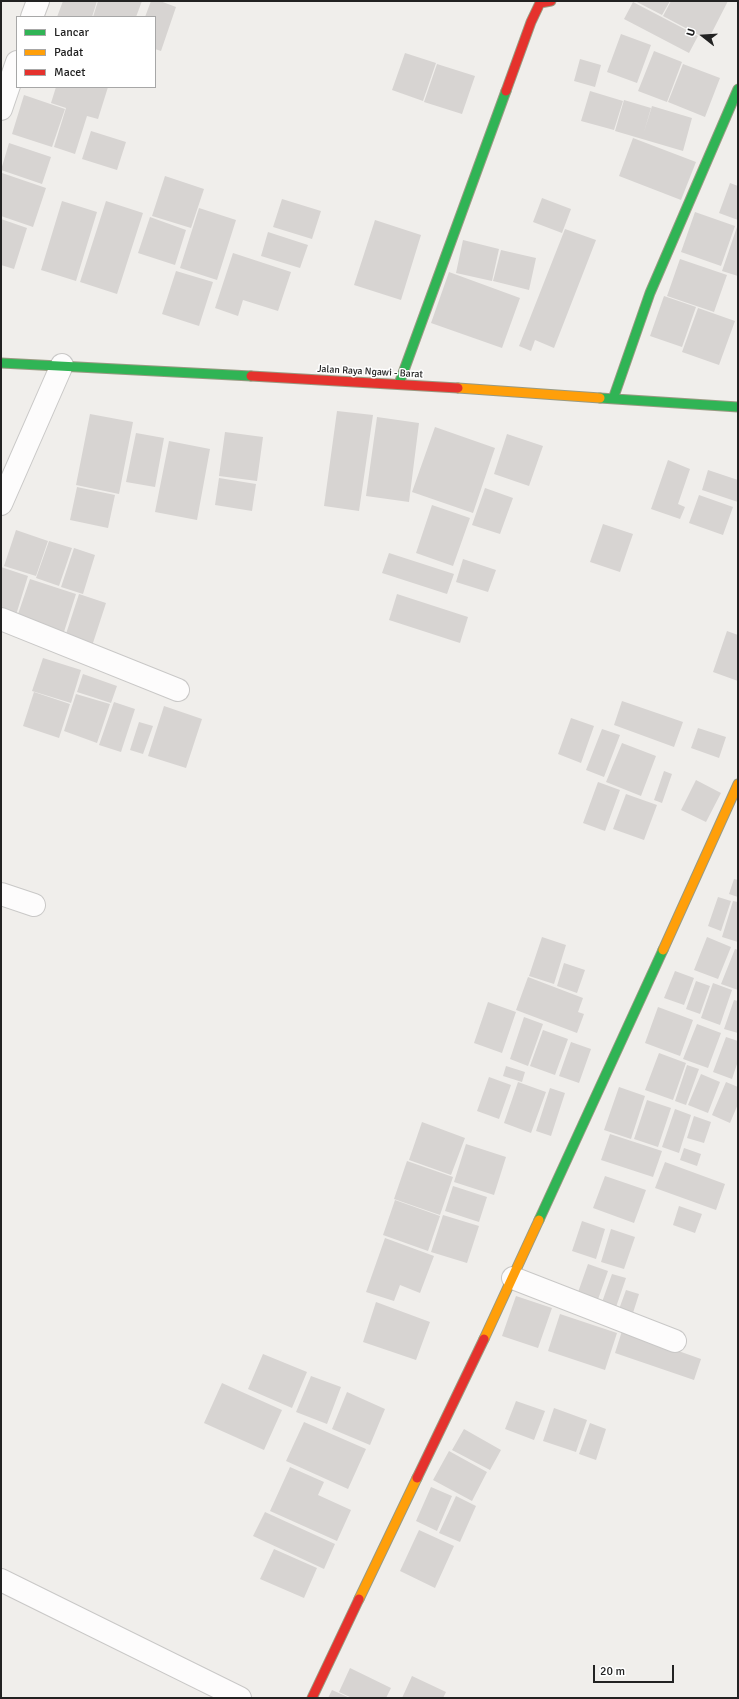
<!DOCTYPE html>
<style>
body{margin:0}
#map{position:relative;width:739px;height:1699px;overflow:hidden;background:#f0eeeb;font-family:Signika,sans-serif}
canvas{display:block}
.frame{position:absolute;inset:0;border:2px solid #222;pointer-events:none}
.legend{position:absolute;left:16px;top:16px;width:140px;height:72px;box-sizing:border-box;background:#fff;border:1px solid #a7a7a7;margin:0;padding:5px 7px;list-style:none;font-size:12px;color:#222}
.legend li{display:flex;align-items:center;gap:8px;height:20px}
.legend b{width:20px;border:1px solid #a7a7a7}
.north{position:absolute;left:683px;top:16px;width:40px;height:40px;-webkit-text-stroke:3px #fff;paint-order:stroke;rotate:287deg;font-size:11px;font-weight:700;line-height:16px;text-align:center;color:#222}
.north::after{content:'';display:block;margin:auto;width:14px;height:18px;background:#222;clip-path:polygon(50% 0,100% 100%,50% 72%,0 100%)}
.scale{position:absolute;left:593px;top:1665px;width:81px;height:18px;box-sizing:border-box;border:2px solid #222;border-top:0;padding-left:5px;font-size:12px;line-height:14px;white-space:nowrap;color:#222;-webkit-text-stroke:3px #fff;paint-order:stroke}
</style>
<div id="map">
<canvas width="739" height="1699"></canvas>
<div class="frame"></div>
<ul class="legend">
<li><b style="height:5px;background:#30b455"></b>Lancar</li>
<li><b style="height:5px;background:#ff9f0a"></b>Padat</li>
<li><b style="height:5px;background:#e5322d"></b>Macet</li>
</ul>
<div class="north">U</div>
<div class="scale">20 m</div>
</div>
<script>
const ctx = document.querySelector('canvas').getContext('2d');
ctx.lineJoin = 'round';
function fillPath(path, color) { ctx.fillStyle = color; ctx.fill(path, 'evenodd'); }
function trace(path, color, width, dash) { ctx.strokeStyle = color; ctx.lineWidth = width; ctx.lineCap = dash ? 'butt' : 'round'; ctx.setLineDash(dash || []); ctx.stroke(path); }
function label(font, color, halo, rows, align = 'center') {
  ctx.font = font + ' Signika,sans-serif'; ctx.lineWidth = 3; ctx.setLineDash([]); ctx.textBaseline = 'middle'; ctx.strokeStyle = halo; ctx.fillStyle = color; for (const [text, x, y, turn = 0] of rows) {
    ctx.save(); ctx.translate(x, y); ctx.rotate((+turn || 0) * Math.PI / 180); ctx.textAlign = isNaN(turn) ? turn : align; if (halo) ctx.strokeText(text, 0, 0); ctx.fillText(text, 0, 0); ctx.restore();
  }
}
fillPath(new Path2D(`
 M 63,1 L 97,1 L 92,17 L 57,17 Z
 M 98,1 L 142,1 L 136,17 L 93,17 Z
 M 151,1 L 160,1 L 176,7 L 161,51 L 155,49 L 155,17 L 145,17 Z
 M 635,1 L 670,1 L 662,15 Z
 M 671,1 L 728,1 L 708,40 L 663,16 Z
 M 633,2 L 698,36 L 689,53 L 624,19 Z
 M 621,34 L 651,45 L 637,83 L 607,72 Z
 M 654,51 L 682,62 L 667,102 L 638,91 Z
 M 405,53 L 436,63 L 423,101 L 392,90 Z
 M 580,59 L 601,65 L 595,87 L 574,81 Z
 M 437,64 L 475,76 L 462,114 L 424,102 Z
 M 683,64 L 720,78 L 705,117 L 668,102 Z
 M 56,87 L 108,87 L 98,119 L 87,116 L 75,154 L 54,147 L 66,108 L 51,103 Z
 M 590,91 L 623,101 L 614,130 L 581,121 Z
 M 24,95 L 65,109 L 52,147 L 12,134 Z
 M 624,100 L 651,108 L 644,132 L 652,106 L 692,118 L 683,151 L 615,131 Z
 M 91,131 L 126,142 L 117,170 L 82,159 Z
 M 633,138 L 696,162 L 681,200 L 619,176 Z
 M 9,143 L 51,157 L 42,184 L 1,170 Z
 M 2,173 L 46,188 L 33,227 L 1,216 Z
 M 165,176 L 204,189 L 191,228 L 152,216 Z
 M 730,183 L 738,186 L 738,220 L 719,213 Z
 M 542,198 L 571,209 L 562,233 L 533,222 Z
 M 282,199 L 321,211 L 312,239 L 273,227 Z
 M 62,201 L 97,212 L 76,281 L 41,270 Z
 M 106,201 L 143,213 L 117,294 L 80,282 Z
 M 199,208 L 236,220 L 217,280 L 180,268 Z
 M 695,212 L 735,226 L 721,266 L 681,252 Z
 M 150,217 L 186,230 L 175,265 L 138,253 Z
 M 1,219 L 27,228 L 14,269 L 1,265 Z
 M 375,220 L 421,235 L 401,300 L 354,285 Z
 M 738,224 L 738,276 L 722,271 Z
 M 565,229 L 596,240 L 554,348 L 535,340 L 531,351 L 519,346 Z
 M 268,232 L 308,245 L 300,268 L 261,256 Z
 M 463,240 L 499,249 L 492,281 L 456,273 Z
 M 501,250 L 536,258 L 529,290 L 493,281 Z
 M 233,253 L 291,272 L 278,311 L 243,300 L 238,316 L 215,308 Z
 M 680,259 L 727,275 L 714,312 L 667,296 Z
 M 176,271 L 213,282 L 199,326 L 162,314 Z
 M 449,272 L 520,298 L 502,348 L 431,323 Z
 M 664,296 L 696,307 L 682,347 L 650,336 Z
 M 698,308 L 735,321 L 719,365 L 682,352 Z
 M 337,411 L 373,415 L 359,511 L 324,506 Z
 M 90,414 L 133,422 L 119,494 L 76,485 Z
 M 377,417 L 419,423 L 409,502 L 366,496 Z
 M 435,427 L 495,448 L 473,513 L 412,492 Z
 M 225,432 L 263,437 L 257,481 L 219,476 Z
 M 136,433 L 164,438 L 155,487 L 126,482 Z
 M 507,434 L 543,446 L 529,486 L 494,474 Z
 M 169,441 L 210,449 L 197,520 L 155,512 Z
 M 668,460 L 690,469 L 678,504 L 685,507 L 680,519 L 651,509 Z
 M 708,470 L 738,480 L 738,502 L 702,490 Z
 M 219,478 L 256,484 L 252,511 L 215,505 Z
 M 77,487 L 115,495 L 108,528 L 70,520 Z
 M 485,488 L 513,498 L 500,534 L 472,525 Z
 M 699,495 L 733,507 L 723,535 L 689,523 Z
 M 432,505 L 470,518 L 453,566 L 416,553 Z
 M 603,524 L 633,534 L 620,572 L 590,562 Z
 M 16,530 L 48,541 L 36,576 L 4,566 Z
 M 49,541 L 72,548 L 59,586 L 36,578 Z
 M 74,548 L 95,555 L 83,594 L 61,587 Z
 M 389,553 L 454,574 L 447,594 L 382,573 Z
 M 463,559 L 496,570 L 488,592 L 456,582 Z
 M 1,567 L 28,576 L 16,615 L 1,611 Z
 M 30,579 L 76,594 L 63,635 L 16,620 Z
 M 79,594 L 106,603 L 92,646 L 65,637 Z
 M 397,594 L 468,617 L 460,643 L 389,620 Z
 M 727,631 L 738,635 L 738,681 L 713,672 Z
 M 43,658 L 81,670 L 71,703 L 32,691 Z
 M 83,674 L 117,686 L 111,703 L 77,692 Z
 M 34,692 L 70,704 L 59,738 L 23,726 Z
 M 76,694 L 110,704 L 97,743 L 64,731 Z
 M 622,701 L 683,722 L 674,747 L 614,725 Z
 M 114,702 L 135,709 L 121,752 L 99,745 Z
 M 164,706 L 202,719 L 186,768 L 148,756 Z
 M 571,718 L 594,726 L 581,763 L 558,754 Z
 M 139,722 L 153,726 L 143,754 L 130,750 Z
 M 698,728 L 726,737 L 719,758 L 691,748 Z
 M 602,729 L 620,735 L 604,777 L 586,770 Z
 M 622,743 L 656,756 L 641,796 L 606,782 Z
 M 664,771 L 672,774 L 662,803 L 654,800 Z
 M 696,780 L 721,793 L 706,822 L 681,810 Z
 M 598,782 L 620,790 L 605,831 L 583,823 Z
 M 626,794 L 657,805 L 644,840 L 613,829 Z
 M 734,879 L 738,880 L 738,897 L 729,894 Z
 M 718,897 L 731,901 L 721,931 L 708,926 Z
 M 733,901 L 738,902 L 738,942 L 722,937 Z
 M 542,937 L 566,945 L 554,984 L 529,976 Z
 M 707,937 L 731,947 L 718,979 L 694,970 Z
 M 735,949 L 738,950 L 738,990 L 721,984 Z
 M 564,963 L 585,970 L 577,993 L 557,986 Z
 M 675,971 L 694,978 L 684,1005 L 664,998 Z
 M 528,977 L 583,998 L 578,1012 L 584,1014 L 577,1033 L 516,1010 Z
 M 696,981 L 710,986 L 700,1014 L 686,1009 Z
 M 713,983 L 732,990 L 720,1025 L 701,1018 Z
 M 734,1000 L 738,1001 L 738,1033 L 724,1029 Z
 M 488,1002 L 516,1012 L 502,1053 L 474,1043 Z
 M 658,1007 L 693,1020 L 680,1056 L 645,1043 Z
 M 524,1017 L 543,1024 L 528,1066 L 510,1059 Z
 M 697,1024 L 721,1033 L 708,1068 L 683,1059 Z
 M 543,1030 L 568,1039 L 555,1075 L 530,1066 Z
 M 726,1037 L 738,1041 L 738,1061 L 732,1079 L 713,1072 Z
 M 571,1042 L 591,1049 L 579,1083 L 559,1076 Z
 M 659,1053 L 686,1063 L 673,1100 L 645,1090 Z
 M 687,1065 L 699,1069 L 686,1105 L 675,1101 Z
 M 506,1066 L 525,1072 L 522,1082 L 503,1076 Z
 M 701,1074 L 720,1082 L 708,1113 L 688,1105 Z
 M 489,1077 L 511,1085 L 499,1119 L 477,1111 Z
 M 518,1082 L 546,1092 L 531,1133 L 504,1123 Z
 M 726,1082 L 738,1087 L 738,1104 L 730,1123 L 712,1115 Z
 M 619,1087 L 645,1096 L 631,1139 L 604,1130 Z
 M 550,1088 L 565,1093 L 551,1136 L 536,1131 Z
 M 647,1100 L 671,1108 L 658,1147 L 634,1139 Z
 M 675,1109 L 691,1115 L 679,1153 L 662,1147 Z
 M 694,1116 L 711,1122 L 704,1143 L 687,1138 Z
 M 422,1122 L 465,1138 L 451,1175 L 409,1160 Z
 M 610,1134 L 662,1151 L 653,1177 L 601,1160 Z
 M 466,1144 L 506,1157 L 494,1195 L 454,1182 Z
 M 684,1148 L 701,1154 L 697,1166 L 680,1160 Z
 M 407,1161 L 453,1177 L 440,1215 L 394,1199 Z
 M 665,1162 L 725,1184 L 716,1210 L 655,1188 Z
 M 605,1176 L 646,1190 L 634,1223 L 593,1208 Z
 M 453,1186 L 487,1197 L 479,1222 L 445,1211 Z
 M 395,1200 L 440,1216 L 428,1251 L 383,1235 Z
 M 679,1206 L 702,1214 L 695,1233 L 673,1225 Z
 M 443,1215 L 479,1226 L 467,1263 L 431,1252 Z
 M 582,1221 L 605,1229 L 596,1259 L 572,1251 Z
 M 611,1229 L 635,1237 L 624,1269 L 601,1262 Z
 M 385,1238 L 434,1256 L 420,1293 L 400,1285 L 394,1301 L 366,1292 Z
 M 588,1264 L 608,1271 L 596,1305 L 576,1298 Z
 M 612,1274 L 626,1278 L 615,1310 L 601,1305 Z
 M 626,1290 L 639,1294 L 632,1316 L 618,1312 Z
 M 516,1296 L 552,1308 L 538,1348 L 502,1336 Z
 M 376,1302 L 430,1322 L 416,1360 L 363,1342 Z
 M 560,1314 L 617,1333 L 605,1370 L 548,1351 Z
 M 622,1331 L 701,1359 L 694,1380 L 615,1353 Z
 M 263,1354 L 307,1372 L 292,1408 L 248,1389 Z
 M 311,1376 L 341,1387 L 327,1424 L 296,1412 Z
 M 222,1383 L 282,1410 L 264,1450 L 204,1423 Z
 M 347,1392 L 385,1409 L 370,1445 L 332,1429 Z
 M 516,1401 L 545,1411 L 534,1440 L 505,1429 Z
 M 554,1408 L 587,1420 L 576,1452 L 543,1441 Z
 M 304,1422 L 366,1449 L 348,1489 L 286,1461 Z
 M 590,1423 L 606,1429 L 596,1460 L 579,1454 Z
 M 464,1429 L 501,1450 L 490,1470 L 452,1450 Z
 M 449,1451 L 487,1472 L 472,1501 L 433,1480 Z
 M 290,1467 L 324,1482 L 318,1495 L 351,1510 L 337,1541 L 270,1511 Z
 M 431,1487 L 452,1496 L 437,1531 L 416,1521 Z
 M 456,1496 L 476,1506 L 460,1542 L 439,1533 Z
 M 265,1512 L 335,1544 L 324,1569 L 253,1536 Z
 M 419,1530 L 454,1546 L 435,1588 L 400,1571 Z
 M 274,1549 L 317,1568 L 304,1598 L 260,1579 Z
 M 350,1668 L 391,1688 L 386,1698 L 352,1698 L 339,1692 Z
 M 412,1676 L 446,1692 L 443,1698 L 402,1698 Z
 M 332,1690 L 350,1698 L 328,1698 Z`), '#d7d4d2');
const street = new Path2D(`
 M 32,17 L 38,1
 M 1,109 L 17,62
 M 1,504 L 62,365
 M 1,619 L 178,690
 M 1,894 L 34,905
 M 513,1278 L 675,1341
 M 1,1580 L 240,1698`);
const fast = new Path2D(`
 M 1,363 L 251,376
 M 399,384 L 506,91
 M 600,398 L 738,407
 M 613,399 L 650,293 L 738,89
 M 539,1220 L 663,950`);
const slow = new Path2D(`
 M 458,388 L 600,398
 M 663,950 L 738,784
 M 484,1339 L 539,1220
 M 359,1599 L 417,1478`);
const jam = new Path2D(`
 M 506,91 L 531,22 L 540,3 L 551,1
 M 251,376 L 458,388
 M 417,1478 L 484,1339
 M 312,1698 L 359,1599`);
trace(street, '#c9c8c7', 24);
trace(fast, '#999a82', 11);
trace(slow, '#999a82', 11);
trace(jam, '#999a82', 11);
trace(street, '#fdfcfc', 22);
trace(fast, '#30b455', 9);
trace(slow, '#ff9f0a', 9);
trace(jam, '#e5322d', 9);
label('10px', '#222', '#fff', [
 ["Jalan Raya Ngawi - Barat",370,372,3]
]);
</script>
